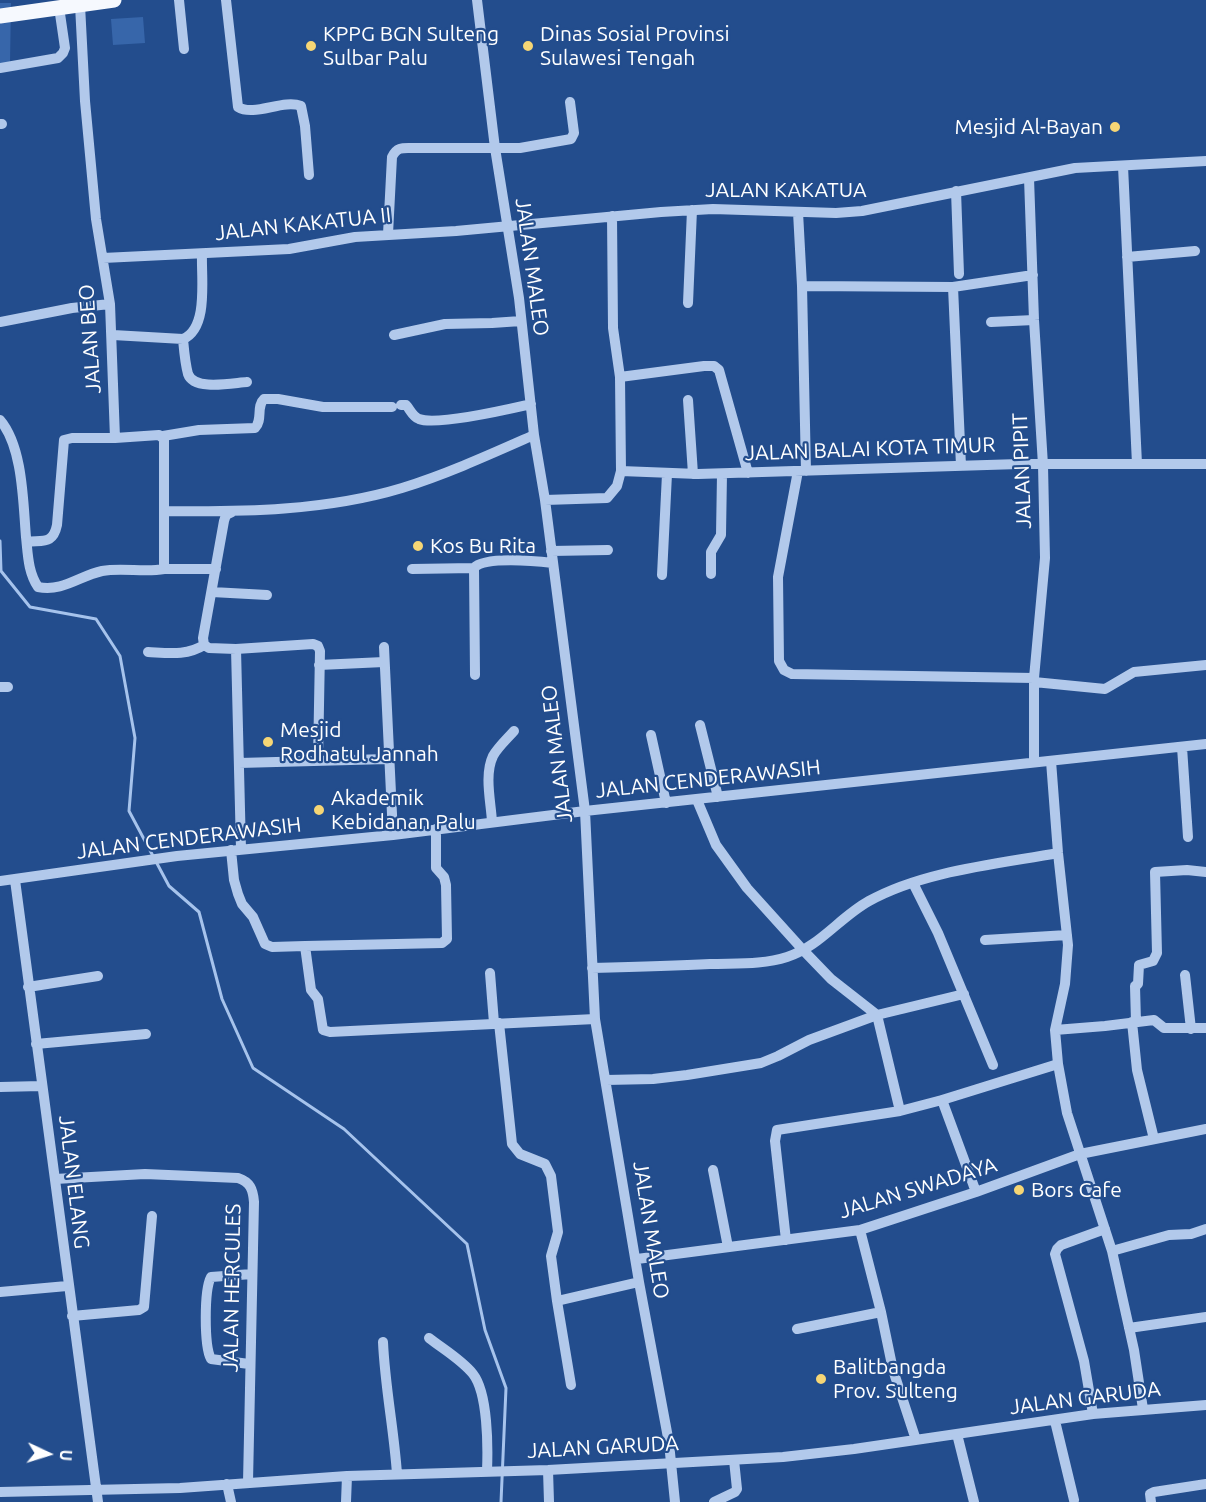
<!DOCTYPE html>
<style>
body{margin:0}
#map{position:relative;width:1206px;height:1502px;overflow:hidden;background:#234d8d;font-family:Ubuntu,sans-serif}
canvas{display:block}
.north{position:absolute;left:18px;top:1424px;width:60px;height:60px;-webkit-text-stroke:4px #234d8d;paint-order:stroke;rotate:94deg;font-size:16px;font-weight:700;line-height:24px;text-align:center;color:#fff}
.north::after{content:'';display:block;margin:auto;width:21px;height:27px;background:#fff;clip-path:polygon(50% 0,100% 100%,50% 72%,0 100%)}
</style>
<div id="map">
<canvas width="1206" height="1502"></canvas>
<div class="north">U</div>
</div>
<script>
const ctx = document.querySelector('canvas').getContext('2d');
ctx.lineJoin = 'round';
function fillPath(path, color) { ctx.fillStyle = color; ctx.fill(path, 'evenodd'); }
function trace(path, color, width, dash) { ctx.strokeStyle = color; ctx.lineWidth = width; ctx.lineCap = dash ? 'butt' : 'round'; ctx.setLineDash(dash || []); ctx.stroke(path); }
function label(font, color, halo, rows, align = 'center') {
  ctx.font = font + ' Ubuntu,sans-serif'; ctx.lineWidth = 4.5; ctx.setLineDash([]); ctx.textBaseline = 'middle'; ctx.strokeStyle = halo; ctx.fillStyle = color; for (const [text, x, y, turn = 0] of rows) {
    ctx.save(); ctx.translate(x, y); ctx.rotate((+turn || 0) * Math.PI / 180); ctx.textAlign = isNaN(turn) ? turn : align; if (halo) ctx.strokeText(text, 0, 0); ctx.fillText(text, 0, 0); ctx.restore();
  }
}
fillPath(new Path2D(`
 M 0,3 L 11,3 L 10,63 L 0,64 Z
 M 143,17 L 145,43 L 113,45 L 111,19 Z`), '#3766aa');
trace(new Path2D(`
 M 0,541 L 1,571 L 30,607 L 96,619 L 120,656 L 135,738 L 129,811 L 169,886 L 199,912 L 222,999 L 253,1068 L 344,1129 L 467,1244 L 485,1330 L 506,1388 L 501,1502`), '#a6c3ec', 3);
trace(new Path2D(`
 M 179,0 L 184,49
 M 226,0 L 238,107 C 254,117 283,99 301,106 L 305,126 L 309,175
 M 477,0 L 495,148 L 519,298 L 534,435 L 545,500 L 585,811 L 595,1019 L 639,1282 L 669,1443 L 675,1502
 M 80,5 L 85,101 L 96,219 L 110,304 L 115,438 L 159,435 L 164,439 L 164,569 L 216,569
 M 0,68 L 58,58 L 63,53 L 65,48 L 59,7
 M 0,124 L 2,124
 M 1123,166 L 1137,464
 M 1029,178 L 1034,320 L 1043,465 L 1045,558 L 1034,678 L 1034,762
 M 956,191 L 959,274
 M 798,212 L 802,286
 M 388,234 L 392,157 C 397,146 404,148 415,148 L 520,148 L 571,139 L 574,133 L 570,102
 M 1127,257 L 1195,251
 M 103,258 L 289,249 L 355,237 L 456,231 L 661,212 L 713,209 L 836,213 L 862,211 L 1075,168 L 1206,161
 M 953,287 L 961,466
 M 688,303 L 692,210
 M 0,322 L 72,308 L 110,304
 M 991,322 L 1034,320
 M 113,335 L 183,339 C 209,328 201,278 202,254
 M 394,335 L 445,324 L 492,323 L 521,321
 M 183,339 C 184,350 185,363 188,374 C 194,391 232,383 247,382
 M 620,377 L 704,366 L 714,366 L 719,370 L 748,473
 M 688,400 L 693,474
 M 401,405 L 406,405 C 410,409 412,416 419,419 C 437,426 509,409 531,404
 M 0,420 C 23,447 23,502 26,537 C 28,555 28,572 38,587 C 63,592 79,576 102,571 C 123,567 144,573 164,569
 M 163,436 L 199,430 L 255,428 C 263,420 256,406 264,399 L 278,399 L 323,407 L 392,407
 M 621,471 L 698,474 L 1019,464 L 1206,464
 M 798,471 L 778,577 L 779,661 L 784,670 L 792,674 L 1034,678
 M 806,471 L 802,286 L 953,287 L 1033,275
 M 545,500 L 607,498 L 617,486 L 621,471 L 620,377 L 613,328 L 612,216
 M 165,511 C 243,512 326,511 402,488 C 447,474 491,454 534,435
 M 232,512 L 226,515 L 224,521 L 203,638 L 204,645 L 209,648 L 236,649 L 241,849
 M 27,542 C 44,540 53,544 57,525 L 64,440 L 72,438 L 115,438
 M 551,551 L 608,550
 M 474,568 L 475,675
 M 412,569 L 474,568 C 484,556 536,561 553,563
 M 711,574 L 711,552 L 721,535 L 722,474
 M 662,575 L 667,474
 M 212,592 L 267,595
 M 384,647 L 393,835
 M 236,649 L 313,644 L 318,646 L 320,651 L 318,760
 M 148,652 C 168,653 187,656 204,645
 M 319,665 L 384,662
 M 1034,682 L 1105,689 L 1134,672 L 1206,665
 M 0,687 L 8,687
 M 700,725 L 718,797
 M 651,735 L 666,803
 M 1182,747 L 1188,837
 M 1051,761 L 1058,853 L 1068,945 L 1065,984 L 1055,1030 L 1058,1064 L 1067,1113 L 1112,1251 L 1134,1350 L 1143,1409
 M 239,763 L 388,759
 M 697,800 L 716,845 L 747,888 L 803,950 L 831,979 L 877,1015 L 900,1111
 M 492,822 C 491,802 484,775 493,756 C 498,747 507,739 514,731
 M 436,829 L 436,868 L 444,877 L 446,885 L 447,939 L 442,943 L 305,946 L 311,990 L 318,999 L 323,1030 L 330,1032 L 595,1019
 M 231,850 L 234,880 L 238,894 L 242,904 L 253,917 L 265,944 L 272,947 L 305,946
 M 15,880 L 98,1502
 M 0,881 L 177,856 L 393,835 L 585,811 L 1206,744
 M 913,883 L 938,933 L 993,1065
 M 985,940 L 1067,935
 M 592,968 C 631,967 670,966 710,964 C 735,963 763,965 787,957 C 819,947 840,917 869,901 C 923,871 997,864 1058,853
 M 490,973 L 494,1023
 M 1185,975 L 1191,1029
 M 28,987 L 98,976
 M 1132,1022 L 1137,1070 L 1154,1139
 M 1136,1022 L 1135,986 L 1138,984 L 1139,965 L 1153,961 L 1157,953 L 1155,872 L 1187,870 L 1206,872
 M 499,1023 L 512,1144 L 520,1154 L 545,1164 L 551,1176 L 558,1232 L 551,1256 L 557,1301 L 639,1282
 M 1055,1030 L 1105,1026 L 1154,1020 L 1164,1028 L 1206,1028
 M 36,1044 L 146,1034
 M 606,1080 L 653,1079 L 687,1075 L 761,1063 L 778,1056 L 809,1040 L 877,1015 L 964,994
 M 0,1087 L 41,1086
 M 942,1100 L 976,1192
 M 713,1170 L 728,1247
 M 55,1179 L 145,1174 L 238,1178 C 250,1182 253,1189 254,1202 L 248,1482
 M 860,1230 L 881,1312 L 893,1370 L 916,1440
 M 786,1240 L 775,1141 L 777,1130 L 900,1111 L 942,1100 L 1058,1064
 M 1112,1251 L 1169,1235 L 1191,1234 L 1206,1229
 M 637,1259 L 860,1230 L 976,1192 L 1080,1154 L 1206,1129
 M 0,1292 L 67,1286
 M 557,1301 L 571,1385
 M 72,1316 L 139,1310 L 144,1307 L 152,1216
 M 1129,1328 L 1206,1317
 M 797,1329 L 881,1312
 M 429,1338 C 443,1349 462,1360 473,1374 C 488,1393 488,1447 487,1471
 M 383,1342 C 385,1387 394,1430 397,1474
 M 249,1364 L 211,1359 C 204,1346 204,1290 211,1277 L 252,1274
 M 1093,1414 L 1084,1361 L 1055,1254 L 1057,1249 L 1061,1245 L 1105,1229
 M 1055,1421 L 1074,1500
 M 957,1434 L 974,1502
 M 548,1470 L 549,1502
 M 227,1484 L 231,1502
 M 0,1492 L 180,1488 L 347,1476 L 548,1470 L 783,1457 L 854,1449 L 1093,1414 L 1206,1405
 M 346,1502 L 347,1476
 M 714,1502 L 735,1492 L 737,1489 L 734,1460
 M 1151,1502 L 1150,1494 L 1154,1492 L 1206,1484`), '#b2c9eb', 10);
trace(new Path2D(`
 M 0,16 L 114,0`), '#f6f9fe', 15);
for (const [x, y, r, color] of [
 [311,46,6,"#f6d675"],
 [528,46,6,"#f6d675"],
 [1115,127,6,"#f6d675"],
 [418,546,6,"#f6d675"],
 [268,742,6,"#f6d675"],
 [319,810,6,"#f6d675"],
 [1019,1190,6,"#f6d675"],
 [821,1379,6,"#f6d675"]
]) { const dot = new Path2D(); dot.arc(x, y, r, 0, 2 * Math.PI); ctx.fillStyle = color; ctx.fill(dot); trace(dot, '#234d8d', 2); }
label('21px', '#fff', '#234d8d', [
 ["KPPG BGN Sulteng",323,34],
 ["Sulbar Palu",323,58],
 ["Dinas Sosial Provinsi",540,34],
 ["Sulawesi Tengah",540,58],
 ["Mesjid Al-Bayan",1103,127,"right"],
 ["Kos Bu Rita",430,546],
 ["Mesjid",280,730],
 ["Rodhatul Jannah",280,754],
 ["Akademik",331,798],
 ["Kebidanan Palu",331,822],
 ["Bors Cafe",1031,1190],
 ["Balitbangda",833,1367],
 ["Prov. Sulteng",833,1391]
], 'left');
label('21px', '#fff', '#234d8d', [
 ["JALAN KAKATUA",786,190],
 ["JALAN KAKATUA II",303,224,-6],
 ["JALAN MALEO",532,267,82],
 ["JALAN BEO",90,339,-94],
 ["JALAN BALAI KOTA TIMUR",870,449,-2],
 ["JALAN PIPIT",1022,471,-92],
 ["JALAN MALEO",557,754,-97],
 ["JALAN CENDERAWASIH",708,779,-6],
 ["JALAN CENDERAWASIH",189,838,-7],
 ["JALAN ELANG",74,1182,83],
 ["JALAN SWADAYA",918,1188,-17],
 ["JALAN MALEO",651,1230,81],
 ["JALAN HERCULES",232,1288,-89],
 ["JALAN GARUDA",1085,1398,-7],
 ["JALAN GARUDA",603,1447,-3]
]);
</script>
